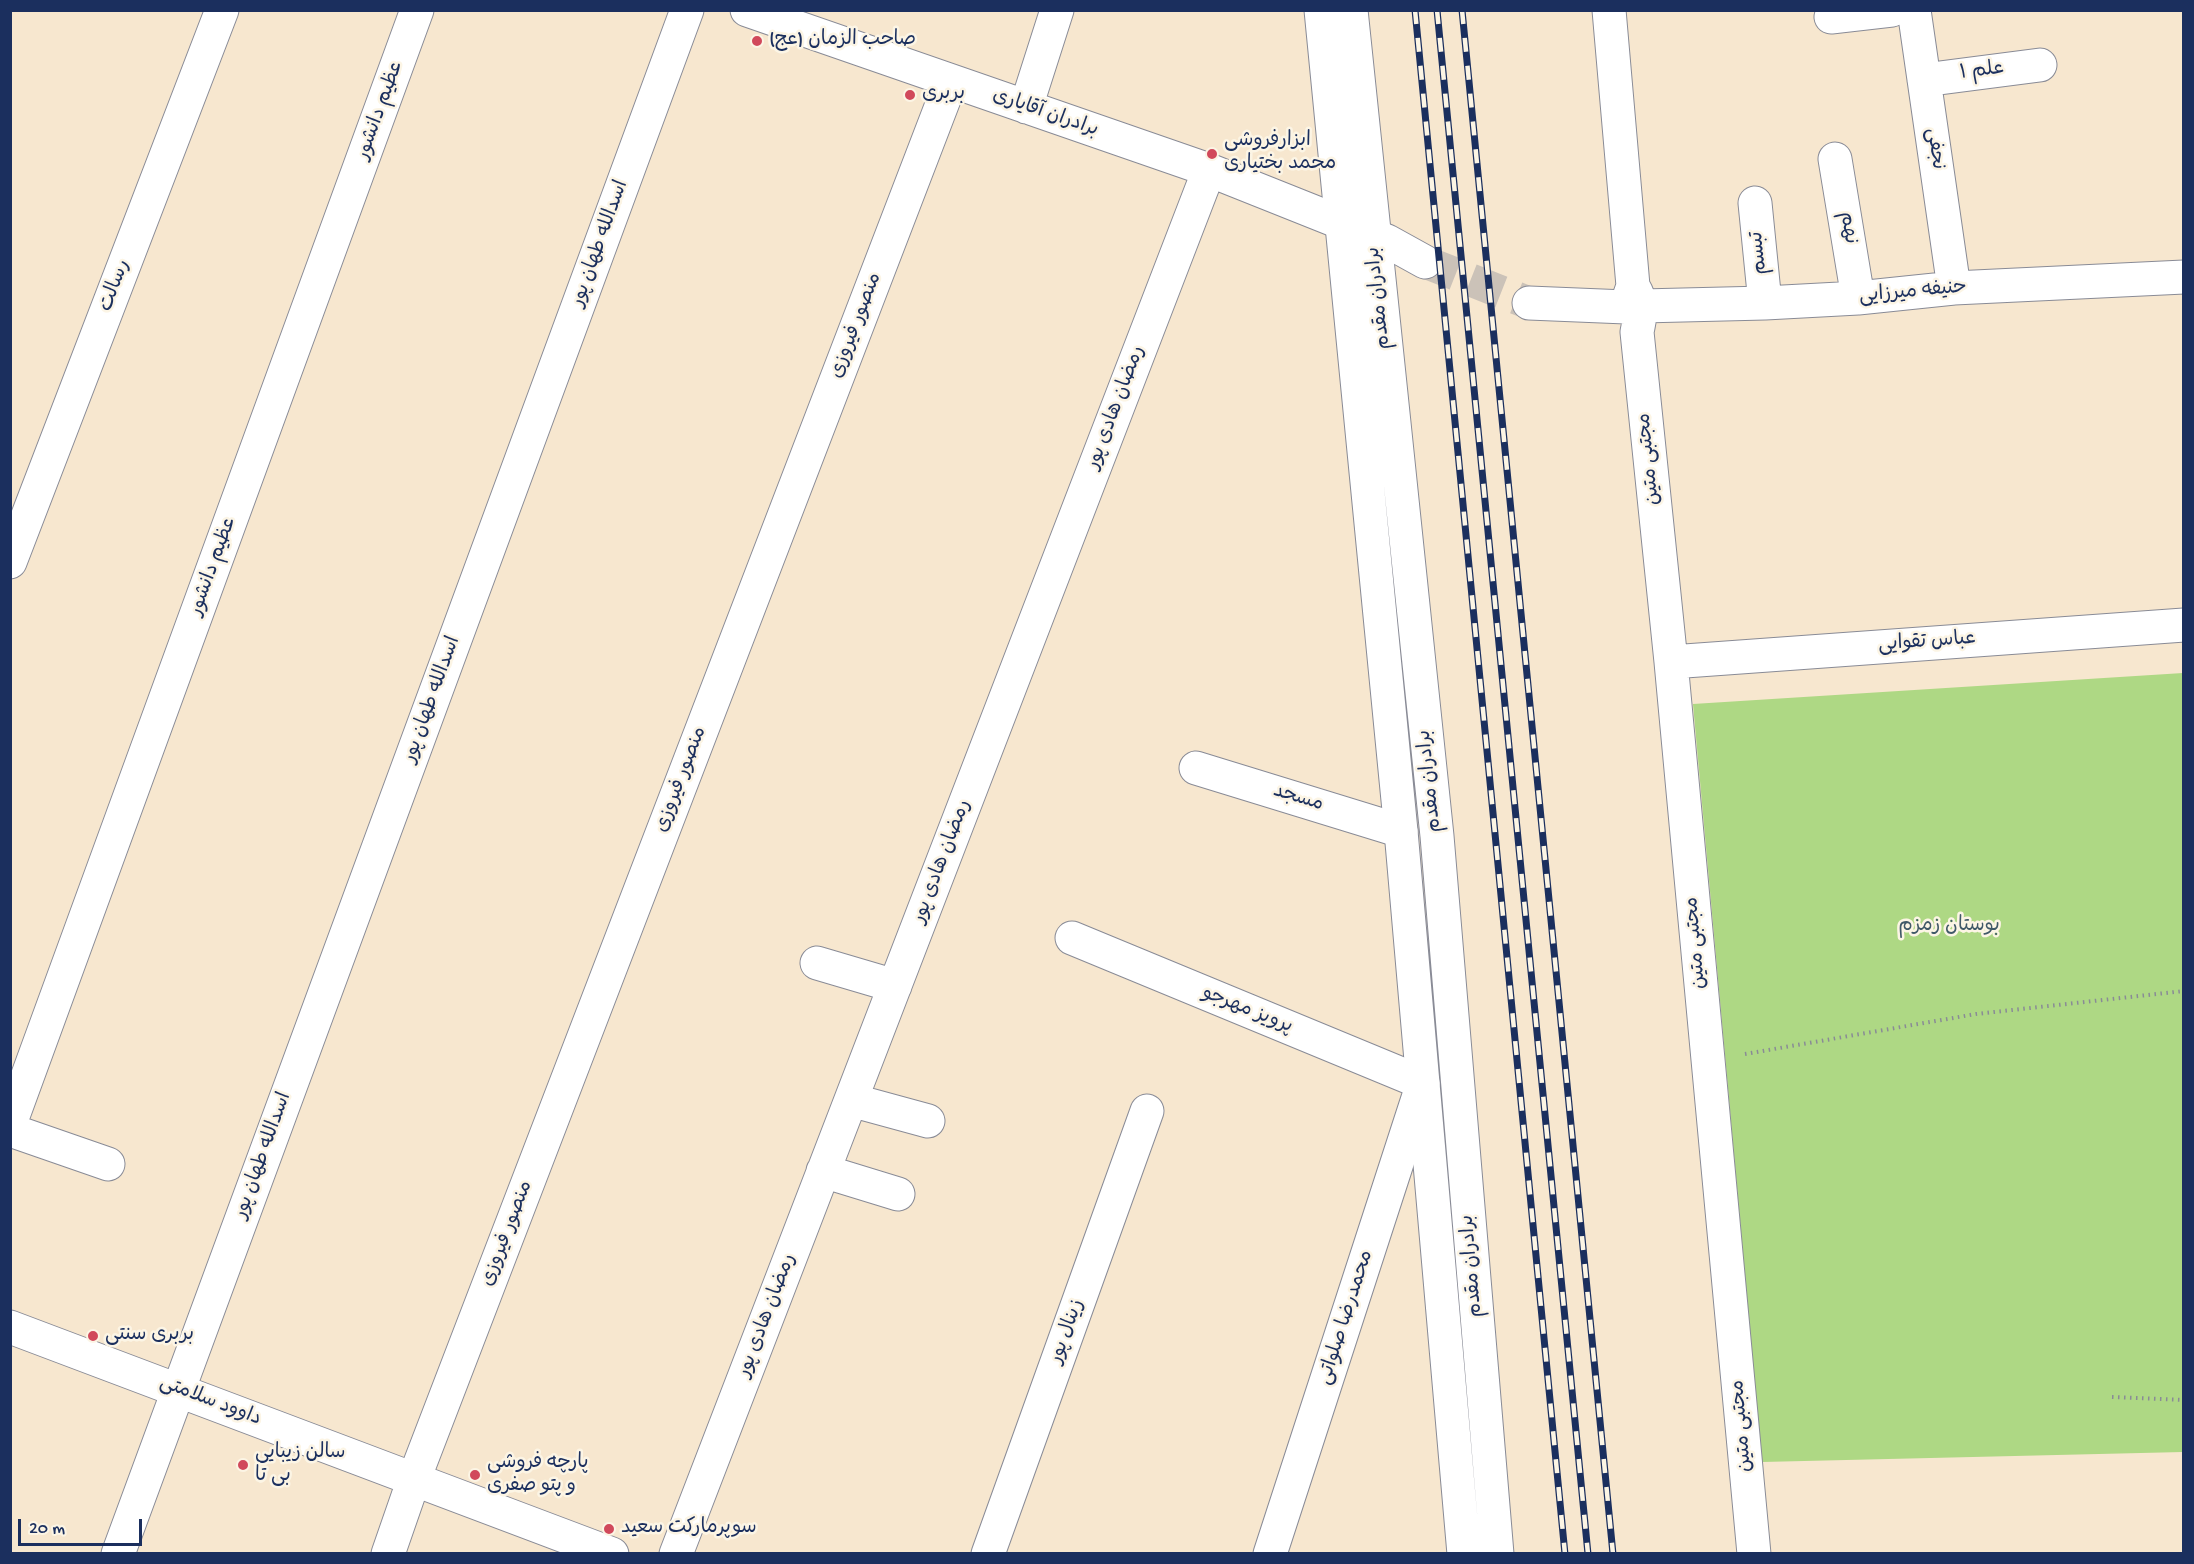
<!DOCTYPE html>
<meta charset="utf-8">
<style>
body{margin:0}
#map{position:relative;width:2194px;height:1564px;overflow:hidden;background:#f7e7cf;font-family:"Gochi Hand",sans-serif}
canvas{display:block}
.frame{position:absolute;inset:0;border:12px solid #1b2f5e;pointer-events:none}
.scale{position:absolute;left:18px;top:1519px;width:124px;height:27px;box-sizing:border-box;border:3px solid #1b2f5e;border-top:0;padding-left:8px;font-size:18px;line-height:21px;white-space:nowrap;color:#1b2f5e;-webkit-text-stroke:4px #fcf5e5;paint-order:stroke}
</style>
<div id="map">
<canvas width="2194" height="1564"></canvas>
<div class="frame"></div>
<div class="scale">20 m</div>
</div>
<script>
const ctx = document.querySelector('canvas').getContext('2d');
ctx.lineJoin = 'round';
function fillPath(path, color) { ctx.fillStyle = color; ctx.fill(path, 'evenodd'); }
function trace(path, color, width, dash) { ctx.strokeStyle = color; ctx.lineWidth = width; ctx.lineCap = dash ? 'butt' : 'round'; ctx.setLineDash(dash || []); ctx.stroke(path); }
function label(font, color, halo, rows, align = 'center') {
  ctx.font = font + ' "Gochi Hand","Playpen Sans Arabic",sans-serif'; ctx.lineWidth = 5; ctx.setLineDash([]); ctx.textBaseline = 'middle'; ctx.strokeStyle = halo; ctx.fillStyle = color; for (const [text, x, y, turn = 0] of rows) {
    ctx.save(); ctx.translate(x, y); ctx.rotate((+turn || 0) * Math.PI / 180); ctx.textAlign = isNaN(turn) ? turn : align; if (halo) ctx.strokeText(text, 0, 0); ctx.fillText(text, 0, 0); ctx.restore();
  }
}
fillPath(new Path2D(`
 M 2183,673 L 2183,1452 L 1762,1462 L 1693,704 Z`), '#aed884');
trace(new Path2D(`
 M 1425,262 L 1529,303`), '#cbc2b8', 33, [33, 16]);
const minor = new Path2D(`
 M 747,10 L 1209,170 L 1387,241 L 1425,262
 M 1609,10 L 1633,286 L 1626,306
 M 1914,10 L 1954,288
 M 1831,17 L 1892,10
 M 1924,80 L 2040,65
 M 1026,107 L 1057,10
 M 1835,159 L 1858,298
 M 1755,203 L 1765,303
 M 1633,286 C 1644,305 1641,311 1637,332 L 1671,662 L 1754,1554
 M 1529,303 L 1626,307
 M 1642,306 L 1765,303 L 1858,298 L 1954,288 L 2184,277
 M 10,562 L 222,10
 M 1671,662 L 2184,625
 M 1196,768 L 1401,831
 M 1072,938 L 1423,1083 L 1270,1554
 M 817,963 L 895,986
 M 851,1100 L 928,1121
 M 10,1124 L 417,10
 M 10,1130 L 108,1164
 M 823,1171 L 898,1194
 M 10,1327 L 612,1554
 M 118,1554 L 687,10
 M 388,1554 L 414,1479 L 951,81
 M 676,1554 L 1209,170
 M 988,1554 L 1147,1111`);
const major = new Path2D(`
 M 1321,10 L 1401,831 L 1464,1554
 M 1351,10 L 1437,836 L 1497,1554`);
trace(minor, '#898b96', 35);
trace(major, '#898b96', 35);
trace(new Path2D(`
 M 1745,1054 L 1976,1014 L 2184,991
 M 2112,1397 L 2184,1400`), '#898b96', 4, [1.5, 4.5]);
trace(minor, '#fff', 33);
trace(major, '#fff', 33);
const rail = new Path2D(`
 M 1415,10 L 1565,1554
 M 1437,10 L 1588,1554
 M 1462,10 L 1613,1554`);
trace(rail, '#1b2f5e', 7);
trace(rail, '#fcf5e5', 4.5, [14]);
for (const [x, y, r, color] of [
 [757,41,6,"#d1495b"],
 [910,95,6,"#d1495b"],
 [1212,154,6,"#d1495b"],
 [93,1336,6,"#d1495b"],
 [243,1465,6,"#d1495b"],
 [475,1475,6,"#d1495b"],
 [609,1529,6,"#d1495b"]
]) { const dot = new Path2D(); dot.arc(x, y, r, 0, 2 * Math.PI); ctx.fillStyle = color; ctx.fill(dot); trace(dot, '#fcf5e5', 2); }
label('20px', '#1b2f5e', '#fcf5e5', [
 ["صاحب الزمان (عج)",769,41],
 ["بربری",922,95],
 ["ابزارفروشی",1224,142],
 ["محمد بختیاری",1224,165],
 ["بربری سنتی",105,1336],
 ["سالن زیبایی",255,1454],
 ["بی تا",255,1477],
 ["پارچه فروشی",487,1464],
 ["و پتو صفری",487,1487],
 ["سوپرمارکت سعید",621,1529]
], 'left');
label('20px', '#1b2f5e', '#fcf5e5', [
 ["علم ۱",1982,72,-7],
 ["عظیم دانشور",381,111,-70],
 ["برادران آقایاری",1045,114,19],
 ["نجفی",1934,149,82],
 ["نهم",1847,228,81],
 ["اسدالله طهان پور",601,244,-70],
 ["تبسم",1760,253,-96],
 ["رسالت",116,286,-69],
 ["حنیفه میرزایی",1913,293,-5],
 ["برادران مقدم",1380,298,-96],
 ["منصور فیروزی",857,326,-69],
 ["رمضان هادی پور",1117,408,-69],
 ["مجتبی متین",1650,459,-96],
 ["عظیم دانشور",214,567,-70],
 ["عباس تقوایی",1927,643,-4],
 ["اسدالله طهان پور",433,700,-70],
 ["منصور فیروزی",682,780,-69],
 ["برادران مقدم",1431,781,-96],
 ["مسجد",1298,799,17],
 ["رمضان هادی پور",943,862,-69],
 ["مجتبی متین",1697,943,-95],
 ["پرویز مهرجو",1247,1011,22],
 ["اسدالله طهان پور",264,1156,-70],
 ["منصور فیروزی",508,1234,-69],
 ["برادران مقدم",1473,1266,-95],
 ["رمضان هادی پور",768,1316,-69],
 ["محمدرضا صلواتی",1347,1318,-72],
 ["زینال پور",1068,1332,-70],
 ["داوود سلامتی",210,1402,21],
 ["مجتبی متین",1743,1426,-95]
]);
label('20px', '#405968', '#fcf5e5', [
 ["بوستان زمزم",1949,927]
]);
</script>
